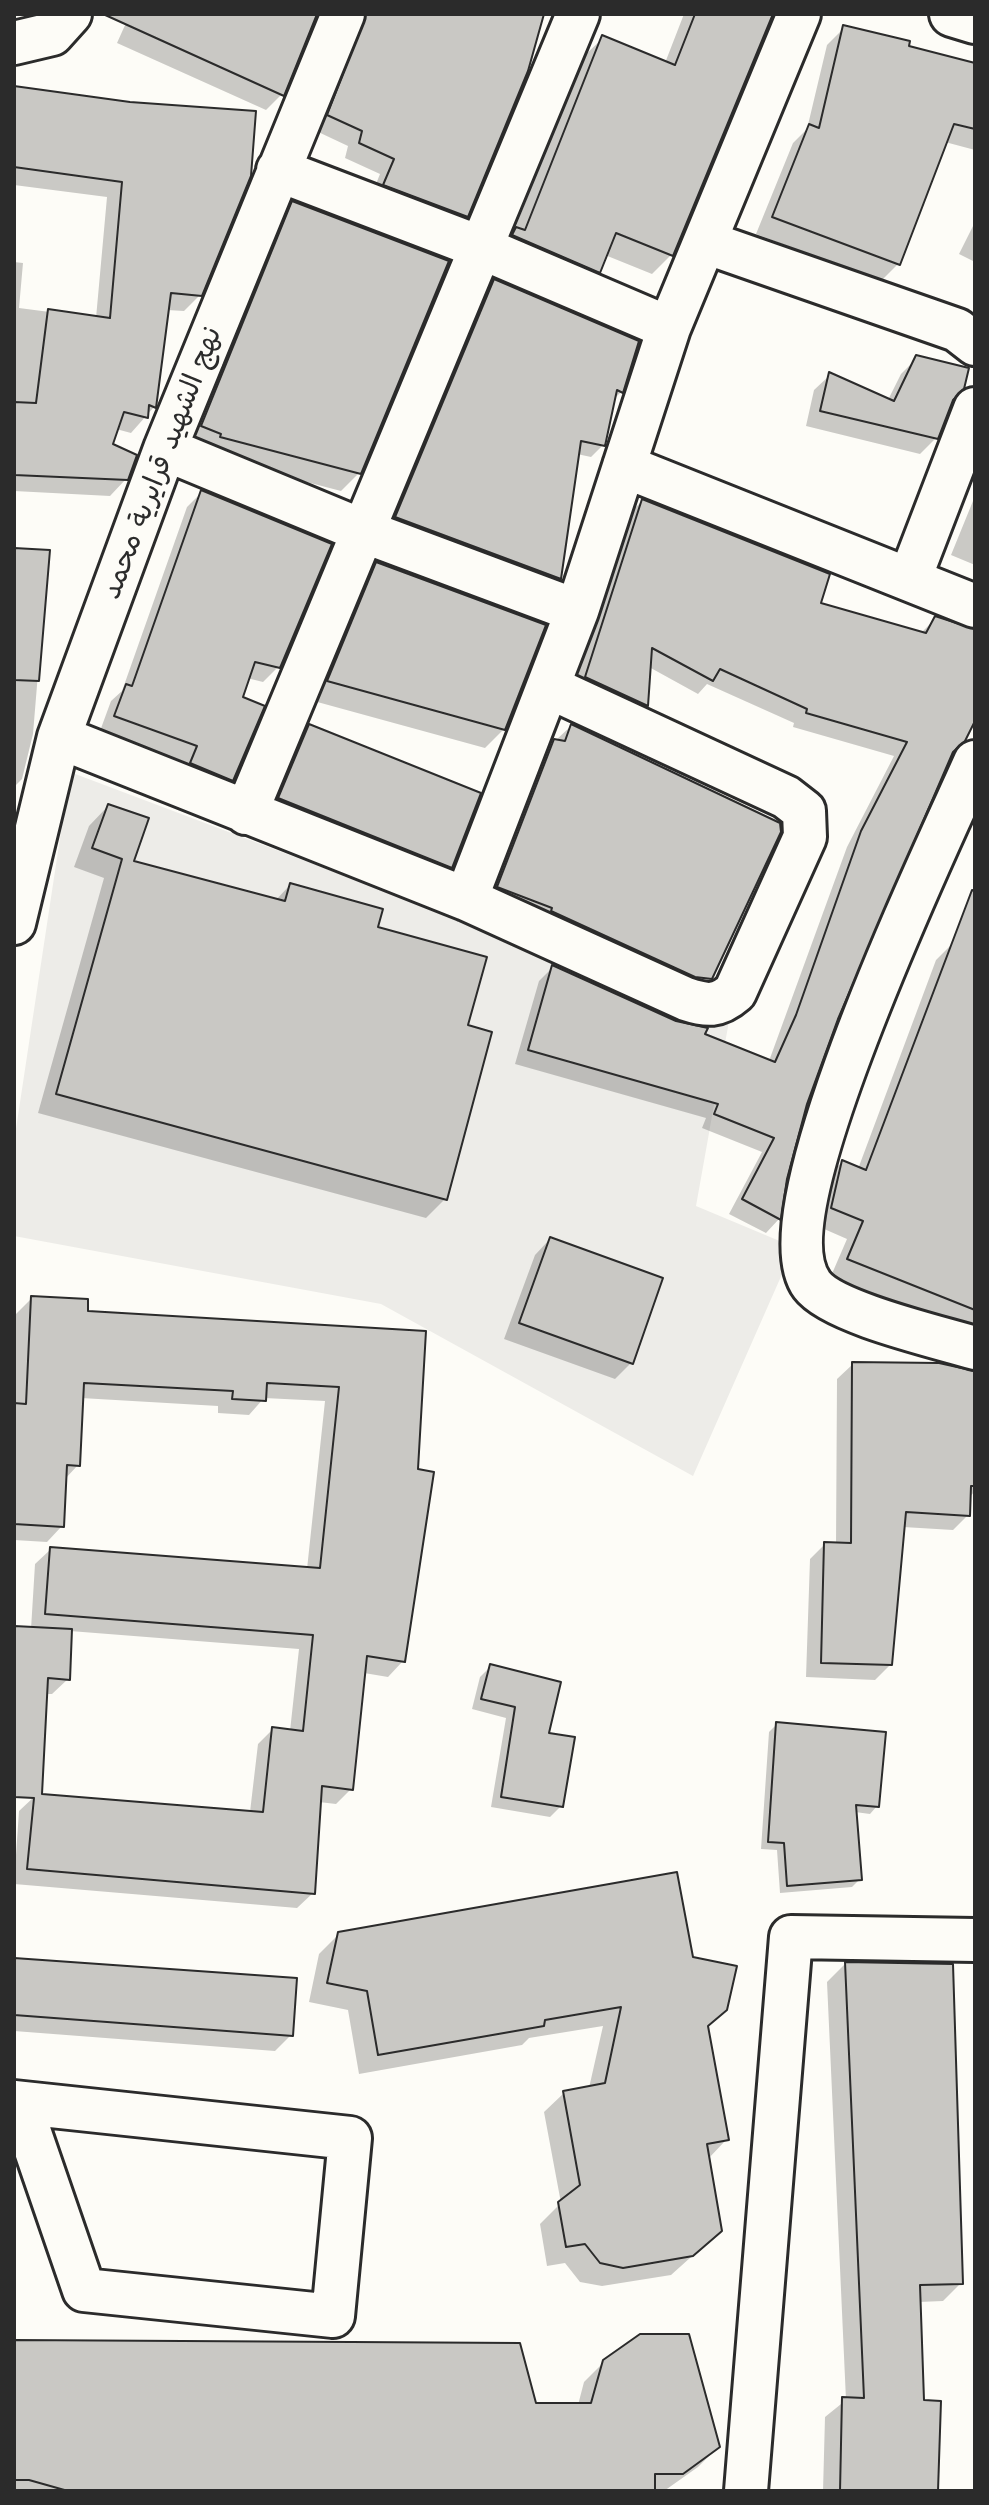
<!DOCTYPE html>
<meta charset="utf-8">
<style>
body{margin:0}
#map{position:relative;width:989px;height:2505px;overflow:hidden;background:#fdfcf7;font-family:"Comic Neue",sans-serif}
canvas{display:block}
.frame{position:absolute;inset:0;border:16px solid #2b2b2b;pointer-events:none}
</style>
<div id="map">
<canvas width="989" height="2505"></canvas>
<div class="frame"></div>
</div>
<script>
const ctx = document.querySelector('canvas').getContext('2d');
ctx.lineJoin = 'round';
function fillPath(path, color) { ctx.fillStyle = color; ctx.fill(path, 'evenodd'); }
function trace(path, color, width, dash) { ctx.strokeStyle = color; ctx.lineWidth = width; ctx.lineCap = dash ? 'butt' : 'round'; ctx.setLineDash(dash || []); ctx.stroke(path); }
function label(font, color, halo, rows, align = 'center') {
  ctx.font = font + ' "Comic Neue","Playpen Sans Arabic",sans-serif'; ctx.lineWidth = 7; ctx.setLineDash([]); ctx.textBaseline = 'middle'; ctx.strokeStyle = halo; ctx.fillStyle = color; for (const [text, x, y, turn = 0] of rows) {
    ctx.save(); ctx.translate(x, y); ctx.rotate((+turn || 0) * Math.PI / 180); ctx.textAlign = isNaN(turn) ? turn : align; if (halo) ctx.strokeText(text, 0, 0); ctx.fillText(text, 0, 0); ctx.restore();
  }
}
fillPath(new Path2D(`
 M 70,772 L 729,1021 L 696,1206 L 794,1247 L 693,1476 L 381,1304 L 14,1236 L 14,1142 Z`), '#edece8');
fillPath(new Path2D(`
 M 130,14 L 317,14 L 282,94 L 266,110 L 117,43 Z
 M 348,14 L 542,14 L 466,216 L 451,230 L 370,199 L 380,174 L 345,158 L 348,146 L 314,130 Z
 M 684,14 L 771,14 L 671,255 L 652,274 L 605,255 L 599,271 L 579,291 L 497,248 L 514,231 L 583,57 L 603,38 L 665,63 Z
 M 844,28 L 975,65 L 975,150 L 945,142 L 898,264 L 881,281 L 756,234 L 793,143 L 807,129 L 827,45 Z
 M 14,87 L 129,104 L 200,295 L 184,311 L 167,310 L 154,407 L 131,433 L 116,429 L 110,446 L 126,479 L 110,496 L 14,491 L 14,262 L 23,263 L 19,308 L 96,318 L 107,197 L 14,185 Z
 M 293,204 L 359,473 L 341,491 L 203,455 L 184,444 L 275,222 Z
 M 975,222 L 975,262 L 959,254 Z
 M 494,282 L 621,392 L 613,400 L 603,445 L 591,457 L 577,454 L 559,578 L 547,590 L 384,529 L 482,294 Z
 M 917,358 L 951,399 L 936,438 L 920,454 L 806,426 L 814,390 L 830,375 L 888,400 L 901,374 Z
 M 202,492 L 278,667 L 263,682 L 247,678 L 241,698 L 232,779 L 217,795 L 176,778 L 183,761 L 100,731 L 111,701 L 122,691 L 187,507 Z
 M 975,496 L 975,565 L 951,555 Z
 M 642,501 L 819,604 L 921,633 L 936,618 L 975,630 L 975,717 L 951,752 L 869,936 L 806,1102 L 785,1179 L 779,1219 L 766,1233 L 729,1214 L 762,1152 L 702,1128 L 706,1118 L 515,1064 L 539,981 L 553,967 L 703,1036 L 769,1061 L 847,847 L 894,756 L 793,727 L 794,723 L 707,684 L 698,694 L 649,667 L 646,705 L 632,719 L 572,692 L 628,515 Z
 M 14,550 L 48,552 L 33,734 L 22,779 L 14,787 Z
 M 377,564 L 504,729 L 485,748 L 310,700 L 358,583 Z
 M 310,726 L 451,867 L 431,886 L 260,818 L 290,746 Z
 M 571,726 L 779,832 L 714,976 L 699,991 L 484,901 L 540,755 Z
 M 108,806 L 131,862 L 275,901 L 290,885 L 376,928 L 466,1026 L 445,1199 L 426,1218 L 38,1113 L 104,878 L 74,867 L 89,826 Z
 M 975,885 L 975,1333 L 926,1317 L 831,1276 L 847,1239 L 815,1225 L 825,1179 L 842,1162 L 858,1169 L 936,960 L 951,945 L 970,913 Z
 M 550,1239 L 631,1363 L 615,1379 L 504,1339 L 535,1255 Z
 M 32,1298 L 85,1313 L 423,1332 L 403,1661 L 388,1677 L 364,1673 L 351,1789 L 336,1804 L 319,1802 L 313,1893 L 297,1908 L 14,1884 L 19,1811 L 35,1796 L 250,1812 L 258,1744 L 273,1729 L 290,1731 L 299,1649 L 70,1631 L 68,1679 L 52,1694 L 45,1694 L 14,1758 L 14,1628 L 31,1629 L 35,1564 L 51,1549 L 307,1569 L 325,1401 L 264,1398 L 249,1415 L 218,1413 L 218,1406 L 81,1398 L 78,1465 L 65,1479 L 62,1526 L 47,1542 L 14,1540 L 16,1314 Z
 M 853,1364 L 975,1372 L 975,1491 L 969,1498 L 968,1515 L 953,1530 L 903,1527 L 890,1665 L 875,1680 L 806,1677 L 810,1559 L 825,1544 L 836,1544 L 837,1379 Z
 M 491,1666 L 546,1734 L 561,1806 L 550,1817 L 491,1807 L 506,1718 L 472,1709 L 480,1677 Z
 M 777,1724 L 877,1806 L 870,1814 L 855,1812 L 860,1879 L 852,1887 L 780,1893 L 777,1850 L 761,1849 L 769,1732 Z
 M 339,1934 L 691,1959 L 725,2009 L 706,2028 L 726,2140 L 708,2159 L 720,2231 L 671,2275 L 602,2286 L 580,2282 L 565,2263 L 547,2266 L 540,2224 L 561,2203 L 544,2112 L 564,2093 L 589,2088 L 603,2026 L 529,2038 L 522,2045 L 359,2074 L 348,2010 L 309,2002 L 319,1954 Z
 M 14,1960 L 291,2035 L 275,2051 L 14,2031 Z
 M 845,1964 L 961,2283 L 943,2301 L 919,2302 L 923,2402 L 936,2491 L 823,2491 L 825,2417 L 846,2400 L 827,1982 Z
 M 14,2342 L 535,2405 L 578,2405 L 584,2382 L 604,2362 L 718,2447 L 698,2467 L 664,2491 L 14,2491 Z`), '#0003');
const building = new Path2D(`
 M 103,14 L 317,14 L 284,96 Z
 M 366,14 L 544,14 L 528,71 L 468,217 L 383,185 L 394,159 L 359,143 L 362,131 L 327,115 Z
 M 695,14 L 773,14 L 673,256 L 616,233 L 600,273 L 512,235 L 516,227 L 525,230 L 602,35 L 675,65 Z
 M 843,25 L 910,41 L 909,46 L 975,63 L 975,129 L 954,124 L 900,265 L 772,217 L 809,124 L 819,128 Z
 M 14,86 L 130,102 L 256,111 L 251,176 L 202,296 L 171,293 L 156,408 L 149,405 L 148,418 L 124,412 L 113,444 L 137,455 L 128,480 L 14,475 L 14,402 L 36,403 L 48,309 L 110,318 L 122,182 L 14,167 Z
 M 292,201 L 449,261 L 361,474 L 220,437 L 221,434 L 201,426 Z
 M 494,279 L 639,341 L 623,393 L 617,390 L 605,446 L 581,441 L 561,579 L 395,517 Z
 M 916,355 L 969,368 L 964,389 L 953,400 L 938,439 L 820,411 L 829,372 L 894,401 Z
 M 201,490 L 332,544 L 280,668 L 255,662 L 243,697 L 265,706 L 233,781 L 190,763 L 197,746 L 114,716 L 126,684 L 132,686 Z
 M 642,499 L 830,574 L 821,603 L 926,633 L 935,616 L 975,629 L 975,721 L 965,741 L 953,752 L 838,1019 L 807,1104 L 787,1179 L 781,1220 L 742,1199 L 774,1138 L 714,1114 L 718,1104 L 528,1050 L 552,965 L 676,1021 L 708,1028 L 705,1034 L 775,1062 L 796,1015 L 861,831 L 907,742 L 806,713 L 807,709 L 720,669 L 713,681 L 652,648 L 648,706 L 585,677 Z
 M 14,548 L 50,550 L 39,681 L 14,680 Z
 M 376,562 L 546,625 L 505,730 L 327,681 Z
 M 309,724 L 481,793 L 452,868 L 278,798 Z
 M 571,724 L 780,823 L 781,832 L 712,979 L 695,977 L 551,911 L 552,908 L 497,887 L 554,739 L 565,741 Z
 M 108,804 L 149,818 L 134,861 L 285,901 L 290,883 L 383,909 L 378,927 L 487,957 L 468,1025 L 492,1032 L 447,1200 L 56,1094 L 122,859 L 92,848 Z
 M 972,890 L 975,891 L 975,1310 L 847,1259 L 863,1221 L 831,1208 L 842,1160 L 866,1170 Z
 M 550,1237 L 663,1278 L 633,1364 L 519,1323 Z
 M 31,1296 L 88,1299 L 88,1311 L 426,1331 L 418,1469 L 434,1472 L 405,1662 L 367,1656 L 353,1790 L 322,1786 L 315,1894 L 27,1869 L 34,1798 L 14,1797 L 14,1626 L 72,1629 L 70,1680 L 48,1678 L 42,1794 L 263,1812 L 272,1727 L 303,1731 L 313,1635 L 45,1614 L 50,1547 L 320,1568 L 339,1387 L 267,1383 L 266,1401 L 232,1399 L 233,1391 L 84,1383 L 80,1466 L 67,1465 L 64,1527 L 14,1524 L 14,1403 L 26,1404 Z
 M 852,1362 L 939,1363 L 975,1371 L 975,1486 L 971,1486 L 970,1516 L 906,1512 L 892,1665 L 821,1663 L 824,1542 L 851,1543 Z
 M 490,1664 L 561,1682 L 549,1733 L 575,1737 L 563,1807 L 501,1797 L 515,1707 L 481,1699 Z
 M 776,1722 L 886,1732 L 879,1807 L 856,1805 L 862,1880 L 787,1886 L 784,1843 L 768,1842 Z
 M 677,1872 L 693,1957 L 737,1966 L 727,2010 L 708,2026 L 729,2140 L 707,2144 L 722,2231 L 693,2256 L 623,2268 L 600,2263 L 585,2244 L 566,2247 L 558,2202 L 580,2185 L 563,2091 L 605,2083 L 621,2007 L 545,2020 L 544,2026 L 378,2055 L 367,1991 L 327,1983 L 338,1932 Z
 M 14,1958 L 297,1978 L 293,2036 L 14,2015 Z
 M 845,1962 L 953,1964 L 963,2284 L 920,2285 L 924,2400 L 941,2401 L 938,2491 L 840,2491 L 842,2397 L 864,2398 Z
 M 640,2334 L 689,2334 L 720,2447 L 683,2474 L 655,2474 L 655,2491 L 68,2491 L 29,2480 L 14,2480 L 14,2340 L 520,2343 L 536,2403 L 591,2403 L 603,2360 Z`);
fillPath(building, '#c9c8c4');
trace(building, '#2b2b2b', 2);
const street = new Path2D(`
 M 14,43 L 52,34 L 70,14
 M 278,170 L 482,248 L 669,328
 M 705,242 L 957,330 L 975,344
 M 165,449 L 363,531 L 577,611
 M 624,466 L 975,606
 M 910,578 L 975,409
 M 59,737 L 466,899 L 686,999 C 707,1006 718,1007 735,992 L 805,837 L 804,811 L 786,797 L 549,687
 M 975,762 C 938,846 759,1214 812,1285 C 833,1313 939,1337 975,1348
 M 246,813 L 578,14
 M 466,899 L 577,611 L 669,328 L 799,14
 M 14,923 L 59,737 L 165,449 L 343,14
 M 14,2102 L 350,2138 L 333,2316 L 84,2290 L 20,2104
 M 746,2491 L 791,1937 L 975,1940`);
const secondary = new Path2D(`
 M 952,14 L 975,21`);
trace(street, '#2b2b2b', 48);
trace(secondary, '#2b2b2b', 50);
trace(street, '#fdfcf7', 42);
trace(secondary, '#fdfcf7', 44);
label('28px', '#2b2b2b', '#fdfcf7', [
 ["نهج الشهيد قرايرية محمد",162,463,-69]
]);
</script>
